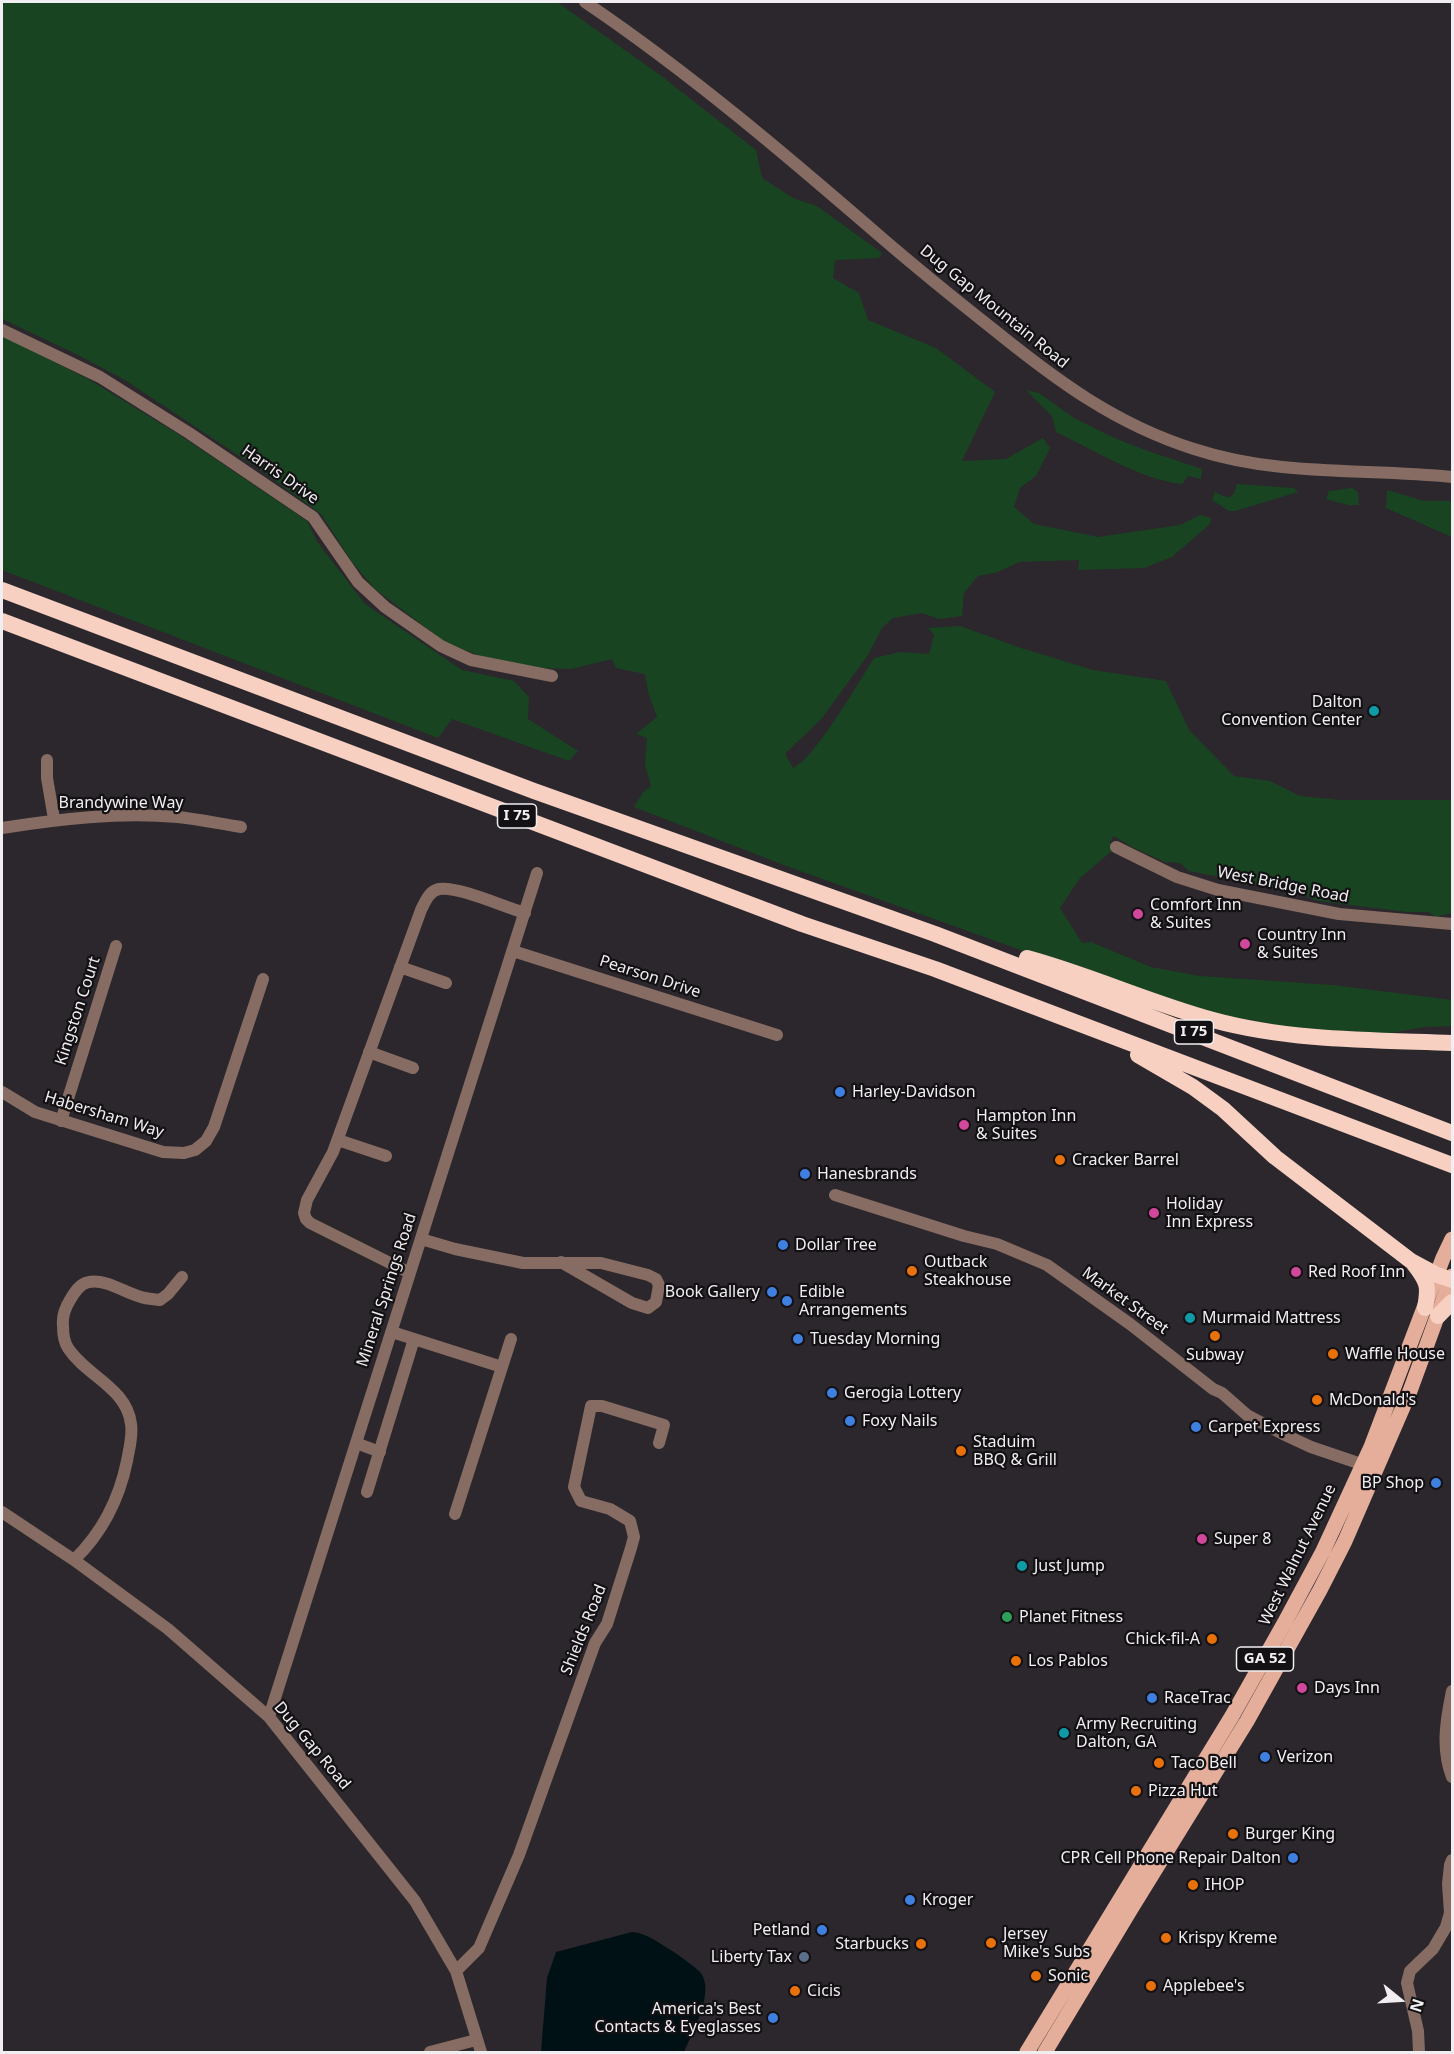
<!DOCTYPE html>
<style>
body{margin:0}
#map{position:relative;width:1454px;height:2054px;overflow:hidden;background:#2b272c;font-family:"Noto Sans",sans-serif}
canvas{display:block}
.frame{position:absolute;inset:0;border:3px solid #f1eef2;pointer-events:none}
.north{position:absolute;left:1370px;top:1970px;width:60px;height:60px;-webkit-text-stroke:4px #131113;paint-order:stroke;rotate:108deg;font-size:16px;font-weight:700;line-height:24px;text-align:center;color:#f1eef2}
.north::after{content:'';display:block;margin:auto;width:21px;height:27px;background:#f1eef2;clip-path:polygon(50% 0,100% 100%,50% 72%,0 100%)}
</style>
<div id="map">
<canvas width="1454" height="2054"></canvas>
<div class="frame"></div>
<div class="north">N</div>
</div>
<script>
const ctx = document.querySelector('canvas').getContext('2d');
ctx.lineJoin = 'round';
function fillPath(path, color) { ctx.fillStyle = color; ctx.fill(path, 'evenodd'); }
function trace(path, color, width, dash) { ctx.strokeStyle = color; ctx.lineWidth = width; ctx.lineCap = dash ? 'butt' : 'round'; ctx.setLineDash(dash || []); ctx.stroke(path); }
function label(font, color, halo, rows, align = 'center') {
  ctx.font = font + ' "Noto Sans",sans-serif'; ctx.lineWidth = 4.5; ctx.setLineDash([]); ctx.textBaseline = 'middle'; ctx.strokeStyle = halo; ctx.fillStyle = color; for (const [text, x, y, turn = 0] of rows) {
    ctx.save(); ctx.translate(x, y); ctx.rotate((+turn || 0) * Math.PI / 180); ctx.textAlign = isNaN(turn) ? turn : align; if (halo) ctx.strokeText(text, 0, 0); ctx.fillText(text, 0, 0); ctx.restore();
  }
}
fillPath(new Path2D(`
 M 2,2 L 557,2 L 660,75 L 756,150 L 762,178 L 793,198 L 817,206 L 882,253 L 879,258 L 835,260 L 833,278 L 859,293 L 868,320 L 936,348 L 995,392 L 962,461 L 1006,459 L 1043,438 L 1050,448 L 1036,476 L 1020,488 L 1014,507 L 1034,524 L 1098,537 L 1180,525 L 1200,515 L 1211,518 L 1210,524 L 1172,557 L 1144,568 L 1078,570 L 1079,560 L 1019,562 L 998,572 L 978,576 L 964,593 L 962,616 L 939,619 L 922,613 L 893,618 L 882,628 L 868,655 L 822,718 L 785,754 L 793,768 C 816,757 858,683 874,658 L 900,652 L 929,654 L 934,635 L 928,628 L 960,626 L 1021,648 L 1093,670 L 1166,681 L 1189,730 L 1234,776 L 1270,781 L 1300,796 L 1340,800 L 1452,800 L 1452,913 L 1436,917 L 1428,912 L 1407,912 L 1318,901 L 1293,891 L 1189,871 L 1180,863 L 1169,862 L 1167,863 L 1132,847 L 1114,836 L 1110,841 L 1113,850 L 1080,878 L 1060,908 L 1082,943 L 1091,942 L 1151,967 L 1200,976 L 1333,985 L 1452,1000 L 1452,1026 L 1424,1027 L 1391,1033 L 1310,1032 L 1177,1006 L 789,867 L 634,807 L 643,792 L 651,786 L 645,765 L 647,738 L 636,734 L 657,717 L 648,692 L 645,674 L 616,668 L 612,659 L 571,669 L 534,668 L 484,657 L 446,643 L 375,589 L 352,562 L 321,514 L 259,469 L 125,380 L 74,353 L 2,319 Z
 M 2,336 L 90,380 L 181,436 L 307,521 L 318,543 L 365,604 L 462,670 L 514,681 L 529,697 L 528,719 L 578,751 L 569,761 L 452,719 L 438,738 L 2,570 Z
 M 1026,390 L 1039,393 L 1074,418 L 1110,436 L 1145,450 L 1202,469 L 1201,479 L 1188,476 L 1182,484 C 1141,480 1094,450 1056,432 L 1052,416 Z
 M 1237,484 L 1294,488 L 1298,492 L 1235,511 L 1229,511 L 1212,500 L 1215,492 L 1228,498 L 1234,494 Z
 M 1352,488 L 1358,492 L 1359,505 L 1348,505 L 1326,499 L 1329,491 Z
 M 1387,490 L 1424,501 L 1452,501 L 1452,537 L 1386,508 Z`), '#194422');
fillPath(new Path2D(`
 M 632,1932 C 648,1933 660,1944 674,1952 C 682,1958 693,1965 700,1972 C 716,1991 692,2033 684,2052 L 541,2052 L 547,1978 L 556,1952 Z`), '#001116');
trace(new Path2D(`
 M 585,2 C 690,73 786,155 882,238 C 918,269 955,299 993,329 C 1056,380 1115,424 1194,449 C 1279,477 1365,468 1452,477
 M 2,330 L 100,377 L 189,433 L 313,517 L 358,582 L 385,607 L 441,646 L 471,660 L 552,676
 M 47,760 L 47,778 L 54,819
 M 2,828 C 59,819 119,812 177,817 C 199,819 220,824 241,827
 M 1116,847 L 1177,877 L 1218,890 L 1339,914 L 1452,924
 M 513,951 L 777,1035
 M 400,967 L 446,983
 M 369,1052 L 413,1068
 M 2,1092 L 35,1112 L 163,1152 L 184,1153 L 195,1150 L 206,1141 L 214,1127 L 263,979
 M 61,1121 L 116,946
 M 338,1140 L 386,1156
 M 835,1195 L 964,1236 L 997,1244 L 1047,1265 L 1130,1324 L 1213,1389 L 1222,1393 L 1247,1415 L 1283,1434 L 1311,1447 L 1370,1467
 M 421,1239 L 455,1249 L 523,1263 L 601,1263 L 648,1275 L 656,1279 L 659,1285 L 656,1302 L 648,1308 L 632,1303 L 561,1262
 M 410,1273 L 310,1223 L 306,1219 L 304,1213 L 307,1200 L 333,1152 L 421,910 C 425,902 429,891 439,889 C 458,886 504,907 525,913
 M 392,1332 L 502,1367
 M 356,1443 L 380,1452
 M 367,1492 L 414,1339
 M 2,1512 L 74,1560 L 168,1629 L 269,1717 L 415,1901 L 456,1971 L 481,2052
 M 455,1514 L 511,1339
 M 74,1560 C 103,1532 119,1500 127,1461 C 129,1449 133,1436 131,1424 C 127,1388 86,1376 68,1348 C 64,1342 63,1333 63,1326 C 62,1317 65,1308 70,1300 C 74,1293 80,1283 89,1282 C 107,1279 125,1293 141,1297 C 147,1299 154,1299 160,1300 L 168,1294 L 182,1277
 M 1452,1691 C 1446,1720 1441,1749 1452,1777
 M 269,1717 L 537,873
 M 456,1971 L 479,1948 L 519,1855 L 595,1643 L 607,1624 L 631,1548 L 634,1537 L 630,1521 L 610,1509 L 581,1501 L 574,1487 L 591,1406 L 602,1406 L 664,1425 L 659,1443
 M 430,2052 L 476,2040
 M 1419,2052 L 1418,2031 L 1407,1983 L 1410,1971 L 1433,1949 L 1446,1927 L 1450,1913 L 1448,1884 L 1450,1865 L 1452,1860`), '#866c62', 12);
trace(new Path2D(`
 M 1027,2052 L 1232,1716 L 1286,1620 L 1323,1551 L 1371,1447 L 1443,1258 L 1452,1239
 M 1045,2052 L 1131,1909 L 1247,1721 L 1320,1590 L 1345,1541 L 1410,1391 L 1452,1276`), '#e4ae9b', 15);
trace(new Path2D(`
 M 2,590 L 534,791 L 935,934 L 1452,1133
 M 2,621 L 802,924 L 935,969 L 1452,1165
 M 1027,958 C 1090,975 1150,1003 1213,1020 C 1290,1041 1373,1040 1452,1043
 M 1138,1055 L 1193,1087 L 1223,1109 L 1275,1157 L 1411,1261 L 1437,1275 L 1452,1280
 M 1414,1264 C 1428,1282 1429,1286 1425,1308
 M 1438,1316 L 1452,1302`), '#f7d0c2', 16);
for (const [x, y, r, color] of [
 [1374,711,6,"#0f9aa8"],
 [1138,914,6,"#d1479c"],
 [1245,944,6,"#d1479c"],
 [840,1092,6,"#3f7fe0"],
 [964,1125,6,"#d1479c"],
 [1060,1160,6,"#e8710a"],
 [805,1174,6,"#3f7fe0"],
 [1154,1213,6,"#d1479c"],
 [783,1245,6,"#3f7fe0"],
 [912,1271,6,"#e8710a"],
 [1296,1272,6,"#d1479c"],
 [772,1292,6,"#3f7fe0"],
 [787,1301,6,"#3f7fe0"],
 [1190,1318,6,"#0f9aa8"],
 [1215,1336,6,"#e8710a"],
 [798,1339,6,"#3f7fe0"],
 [1333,1354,6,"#e8710a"],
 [832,1393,6,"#3f7fe0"],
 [1317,1400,6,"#e8710a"],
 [850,1421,6,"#3f7fe0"],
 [1196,1427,6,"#3f7fe0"],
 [961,1451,6,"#e8710a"],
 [1436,1483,6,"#3f7fe0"],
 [1202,1539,6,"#d1479c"],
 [1022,1566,6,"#0f9aa8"],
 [1007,1617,6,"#2e9e5b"],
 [1212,1639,6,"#e8710a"],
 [1016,1661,6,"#e8710a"],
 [1302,1688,6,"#d1479c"],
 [1152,1698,6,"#3f7fe0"],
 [1064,1733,6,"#0f9aa8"],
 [1265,1757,6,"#3f7fe0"],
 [1159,1763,6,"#e8710a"],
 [1136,1791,6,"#e8710a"],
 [1233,1834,6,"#e8710a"],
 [1293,1858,6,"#3f7fe0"],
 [1193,1885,6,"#e8710a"],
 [910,1900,6,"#3f7fe0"],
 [822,1930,6,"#3f7fe0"],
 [1166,1938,6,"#e8710a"],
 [991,1943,6,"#e8710a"],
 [921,1944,6,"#e8710a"],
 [804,1957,6,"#5c6f8a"],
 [1036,1976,6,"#e8710a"],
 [1151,1986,6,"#e8710a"],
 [795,1991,6,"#e8710a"],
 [773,2018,6,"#3f7fe0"]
]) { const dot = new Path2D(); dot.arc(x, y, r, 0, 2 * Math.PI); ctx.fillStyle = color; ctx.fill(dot); trace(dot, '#131113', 2); }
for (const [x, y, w] of [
 [517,816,39],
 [1194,1032,39],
 [1265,1659,57]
]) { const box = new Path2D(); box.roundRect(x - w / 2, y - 12, w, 24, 4.5); ctx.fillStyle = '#131113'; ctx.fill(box); trace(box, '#f1eef2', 1.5); }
label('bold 15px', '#f1eef2', null, [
 ["I 75",517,816],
 ["I 75",1194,1032],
 ["GA 52",1265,1659]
]);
label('16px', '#f1eef2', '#131113', [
 ["Dug Gap Mountain Road",994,307,39],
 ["Harris Drive",280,475,35],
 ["Brandywine Way",121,803],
 ["West Bridge Road",1283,885,11],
 ["Pearson Drive",650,977,18],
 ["Kingston Court",78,1011,-72],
 ["Habersham Way",104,1115,17],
 ["Mineral Springs Road",387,1290,-72],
 ["Market Street",1125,1301,36],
 ["West Walnut Avenue",1298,1555,-64],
 ["Shields Road",584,1630,-68],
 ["Dug Gap Road",312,1746,50]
]);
label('16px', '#f1eef2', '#131113', [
 ["Dalton",1362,702,"right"],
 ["Convention Center",1362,720,"right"],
 ["Comfort Inn",1150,905],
 ["& Suites",1150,923],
 ["Country Inn",1257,935],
 ["& Suites",1257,953],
 ["Harley-Davidson",852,1092],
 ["Hampton Inn",976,1116],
 ["& Suites",976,1134],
 ["Cracker Barrel",1072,1160],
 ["Hanesbrands",817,1174],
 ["Holiday",1166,1204],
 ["Inn Express",1166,1222],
 ["Dollar Tree",795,1245],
 ["Outback",924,1262],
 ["Steakhouse",924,1280],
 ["Red Roof Inn",1308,1272],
 ["Book Gallery",760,1292,"right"],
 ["Edible",799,1292],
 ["Arrangements",799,1310],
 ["Murmaid Mattress",1202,1318],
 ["Tuesday Morning",810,1339],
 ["Waffle House",1345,1354],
 ["Subway",1215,1355,"center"],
 ["Gerogia Lottery",844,1393],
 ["McDonald's",1329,1400],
 ["Foxy Nails",862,1421],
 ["Carpet Express",1208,1427],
 ["Staduim",973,1442],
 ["BBQ & Grill",973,1460],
 ["BP Shop",1424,1483,"right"],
 ["Super 8",1214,1539],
 ["Just Jump",1034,1566],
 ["Planet Fitness",1019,1617],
 ["Chick-fil-A",1200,1639,"right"],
 ["Los Pablos",1028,1661],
 ["Days Inn",1314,1688],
 ["RaceTrac",1164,1698],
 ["Army Recruiting",1076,1724],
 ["Dalton, GA",1076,1742],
 ["Verizon",1277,1757],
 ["Taco Bell",1171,1763],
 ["Pizza Hut",1148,1791],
 ["Burger King",1245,1834],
 ["CPR Cell Phone Repair Dalton",1281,1858,"right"],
 ["IHOP",1205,1885],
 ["Kroger",922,1900],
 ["Petland",810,1930,"right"],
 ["Jersey",1003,1934],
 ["Mike's Subs",1003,1952],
 ["Krispy Kreme",1178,1938],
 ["Starbucks",909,1944,"right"],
 ["Liberty Tax",792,1957,"right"],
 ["Sonic",1048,1976],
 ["Applebee's",1163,1986],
 ["Cicis",807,1991],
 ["America's Best",761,2009,"right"],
 ["Contacts & Eyeglasses",761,2027,"right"]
], 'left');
</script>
